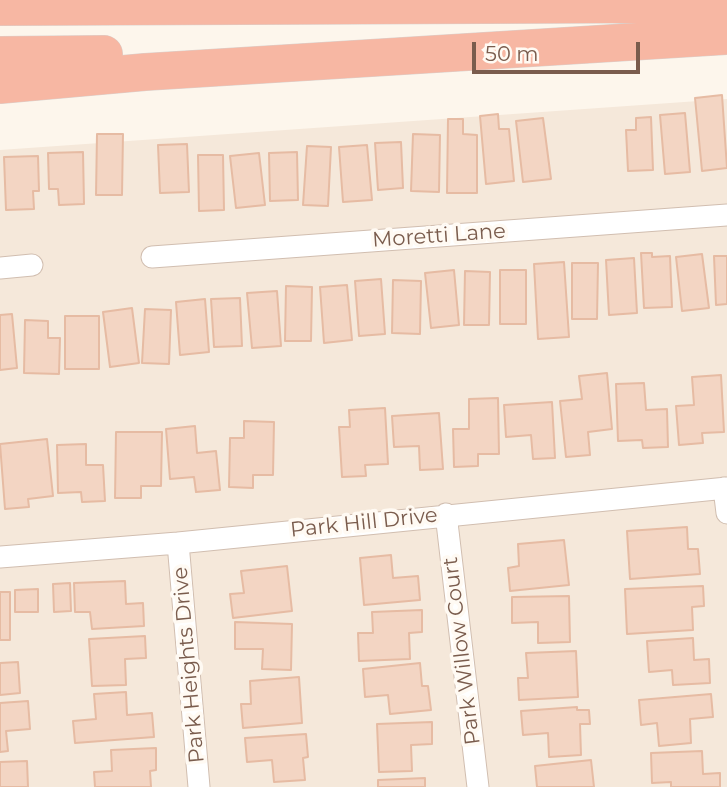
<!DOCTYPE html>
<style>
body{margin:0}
#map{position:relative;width:727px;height:787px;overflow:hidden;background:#fdf6ec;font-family:Montserrat,sans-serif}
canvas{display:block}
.scale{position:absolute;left:472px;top:42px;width:168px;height:32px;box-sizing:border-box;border:4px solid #7a5c4d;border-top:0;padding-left:9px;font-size:21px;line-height:24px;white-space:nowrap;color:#7a5c4d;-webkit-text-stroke:5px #fffaf3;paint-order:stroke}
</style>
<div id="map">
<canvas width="727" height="787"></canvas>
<div class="scale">50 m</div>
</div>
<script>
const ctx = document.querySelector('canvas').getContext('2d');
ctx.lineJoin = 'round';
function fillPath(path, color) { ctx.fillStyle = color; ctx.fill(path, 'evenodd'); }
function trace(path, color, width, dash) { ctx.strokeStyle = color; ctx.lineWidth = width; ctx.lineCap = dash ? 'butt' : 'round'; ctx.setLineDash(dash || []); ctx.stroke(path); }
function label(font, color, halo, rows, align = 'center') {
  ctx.font = font + ' Montserrat,sans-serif'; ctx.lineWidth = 7; ctx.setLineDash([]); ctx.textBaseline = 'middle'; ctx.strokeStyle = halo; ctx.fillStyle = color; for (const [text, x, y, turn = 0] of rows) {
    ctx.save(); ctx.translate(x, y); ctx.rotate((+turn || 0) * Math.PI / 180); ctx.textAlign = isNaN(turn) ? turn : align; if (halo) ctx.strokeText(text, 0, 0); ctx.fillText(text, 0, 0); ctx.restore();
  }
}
fillPath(new Path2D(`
 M 727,99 L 727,787 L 0,787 L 0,150 Z`), '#f5e8da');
const building = new Path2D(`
 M 722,95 L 727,168 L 702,171 L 695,98 Z
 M 685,113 L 690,172 L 665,174 L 660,115 Z
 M 498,114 L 499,129 L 509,129 L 514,181 L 486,184 L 480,116 Z
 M 651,117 L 653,170 L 628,171 L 626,130 L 636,130 L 636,118 Z
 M 543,118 L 551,179 L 523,182 L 516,121 Z
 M 448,119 L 463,119 L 463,134 L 477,135 L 477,193 L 447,193 Z
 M 97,134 L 123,134 L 122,195 L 96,195 Z
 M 413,134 L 440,135 L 439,192 L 411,191 Z
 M 401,142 L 403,188 L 378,190 L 375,143 Z
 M 187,144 L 189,192 L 160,193 L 158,145 Z
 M 367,145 L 372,200 L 343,202 L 339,147 Z
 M 307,146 L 331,147 L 328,206 L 303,205 Z
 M 83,152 L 84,204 L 59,205 L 58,189 L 49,189 L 48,153 Z
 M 297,152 L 298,200 L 270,201 L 269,153 Z
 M 259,153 L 265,205 L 236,208 L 230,156 Z
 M 198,155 L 223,155 L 224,210 L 199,211 Z
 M 38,156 L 39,191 L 33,191 L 34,209 L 6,210 L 4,157 Z
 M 641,253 L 652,253 L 652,257 L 670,256 L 672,307 L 644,308 Z
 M 702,254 L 709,308 L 682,311 L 676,257 Z
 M 714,256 L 727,256 L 727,304 L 716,305 Z
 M 634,258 L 637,313 L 609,315 L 606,260 Z
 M 564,262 L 569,337 L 538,339 L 534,264 Z
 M 572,263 L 598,263 L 597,319 L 572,319 Z
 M 454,270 L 459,325 L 431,328 L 425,273 Z
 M 500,270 L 526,270 L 526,324 L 500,324 Z
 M 465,271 L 490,272 L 489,325 L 464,325 Z
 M 381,279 L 385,334 L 359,336 L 355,281 Z
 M 393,280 L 421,281 L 420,334 L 392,333 Z
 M 347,285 L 352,340 L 324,343 L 320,287 Z
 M 286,286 L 312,287 L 311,341 L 285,341 Z
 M 277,291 L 281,346 L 252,348 L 247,293 Z
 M 240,298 L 242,346 L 214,347 L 211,299 Z
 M 205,299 L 209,352 L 180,355 L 176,302 Z
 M 132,308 L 139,363 L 110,367 L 103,312 Z
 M 145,309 L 171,310 L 169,364 L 142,363 Z
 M 12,314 L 17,368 L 0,370 L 0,315 Z
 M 65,316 L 99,316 L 99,369 L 65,369 Z
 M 25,320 L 48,321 L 48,338 L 60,338 L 59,374 L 24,373 Z
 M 607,373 L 612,429 L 588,432 L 590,455 L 566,457 L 560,401 L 582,399 L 579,376 Z
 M 721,375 L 724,432 L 702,433 L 703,443 L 679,445 L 676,406 L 694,405 L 692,377 Z
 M 644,383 L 646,410 L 667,409 L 668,447 L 643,448 L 642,440 L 618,441 L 616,384 Z
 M 498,398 L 499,454 L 478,454 L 478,466 L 454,467 L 453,429 L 469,429 L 469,399 Z
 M 552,402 L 555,458 L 533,459 L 531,435 L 506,437 L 504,405 Z
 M 385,408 L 388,464 L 365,465 L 366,476 L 342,477 L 339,427 L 350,427 L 349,410 Z
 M 439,413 L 443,469 L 420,470 L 419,446 L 394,447 L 392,416 Z
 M 244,421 L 274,422 L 273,475 L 253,475 L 253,488 L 229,487 L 230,438 L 244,438 Z
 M 195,426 L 197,453 L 216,451 L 220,490 L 196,492 L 194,477 L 170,479 L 166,429 Z
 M 116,432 L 162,432 L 161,486 L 141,486 L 141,498 L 115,498 Z
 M 47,439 L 53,496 L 28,499 L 29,507 L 5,509 L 0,444 Z
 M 86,444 L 86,465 L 103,465 L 105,501 L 82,502 L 81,492 L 58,493 L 57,445 Z
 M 687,527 L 688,549 L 698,549 L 700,574 L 630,579 L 627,531 Z
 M 564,540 L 569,585 L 510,591 L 508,568 L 519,566 L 518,544 Z
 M 391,555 L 393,578 L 418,576 L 420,600 L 364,605 L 360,558 Z
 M 287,566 L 292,611 L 233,618 L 230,594 L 244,593 L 241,571 Z
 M 125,581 L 126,604 L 143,603 L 144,626 L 92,629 L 90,612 L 75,612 L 74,583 Z
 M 70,583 L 71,611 L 54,612 L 53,584 Z
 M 703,586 L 704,606 L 692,607 L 693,630 L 627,634 L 625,589 Z
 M 38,589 L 38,612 L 15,612 L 15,590 Z
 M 0,592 L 10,592 L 10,640 L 0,640 Z
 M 569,596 L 570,642 L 538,643 L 538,622 L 512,623 L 512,597 Z
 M 422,610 L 422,632 L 409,633 L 410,659 L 359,661 L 358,633 L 373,633 L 372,612 Z
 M 235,622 L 292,624 L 291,670 L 262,669 L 263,649 L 235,649 Z
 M 145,636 L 146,658 L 125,659 L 126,685 L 92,686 L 89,639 Z
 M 693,638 L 694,660 L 709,659 L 710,683 L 673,685 L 672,670 L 649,672 L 647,641 Z
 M 576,651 L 578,697 L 519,700 L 518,678 L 528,678 L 526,653 Z
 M 18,662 L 20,693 L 0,695 L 0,663 Z
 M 420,663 L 422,686 L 428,686 L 431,710 L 390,714 L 388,695 L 365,697 L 363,669 Z
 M 299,677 L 302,723 L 243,728 L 241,704 L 251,704 L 250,681 Z
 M 126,692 L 127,715 L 152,713 L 154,737 L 75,743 L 73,721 L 96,719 L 94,694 Z
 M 711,694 L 713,717 L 690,719 L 691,743 L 659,746 L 657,723 L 641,725 L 639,700 Z
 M 28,701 L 30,729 L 6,731 L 8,751 L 0,752 L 0,703 Z
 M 577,707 L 577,710 L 589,710 L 590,724 L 580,724 L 581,755 L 549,757 L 548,733 L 523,735 L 521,711 Z
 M 432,722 L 432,744 L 411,745 L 412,771 L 379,772 L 377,724 Z
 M 306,734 L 308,757 L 303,758 L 305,780 L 274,782 L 272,760 L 247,762 L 245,738 Z
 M 156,748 L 156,770 L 150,771 L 151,787 L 95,787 L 94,772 L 112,771 L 111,750 Z
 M 702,751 L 703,774 L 720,773 L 720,787 L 671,787 L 671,782 L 652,783 L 651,753 Z
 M 591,760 L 594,787 L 537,787 L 535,766 Z
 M 27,761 L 28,787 L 0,787 L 0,762 Z
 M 425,778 L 425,787 L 378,787 L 378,780 Z`);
fillPath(building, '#f3d5c3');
trace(building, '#e6bba3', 2);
const street = new Path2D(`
 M 152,257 L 727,215
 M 0,268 L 32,265
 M 724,488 L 727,513
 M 446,514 L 478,787
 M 178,543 L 199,787
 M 0,557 L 178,543 L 727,488`);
const highway = new Path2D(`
 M 0,7 L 727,4
 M 0,55 L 104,54
 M 0,85 L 145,72 L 727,36`);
trace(street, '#d1beb0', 23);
trace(highway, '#dad1cd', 38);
trace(street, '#fff', 21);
trace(highway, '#f7b7a3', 37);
label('21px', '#7a5c4d', '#fffaf3', [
 ["Moretti Lane",439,236,-4],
 ["Park Hill Drive",364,523,-6],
 ["Park Willow Court",462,651,-97],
 ["Park Heights Drive",189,665,-95]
]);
</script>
